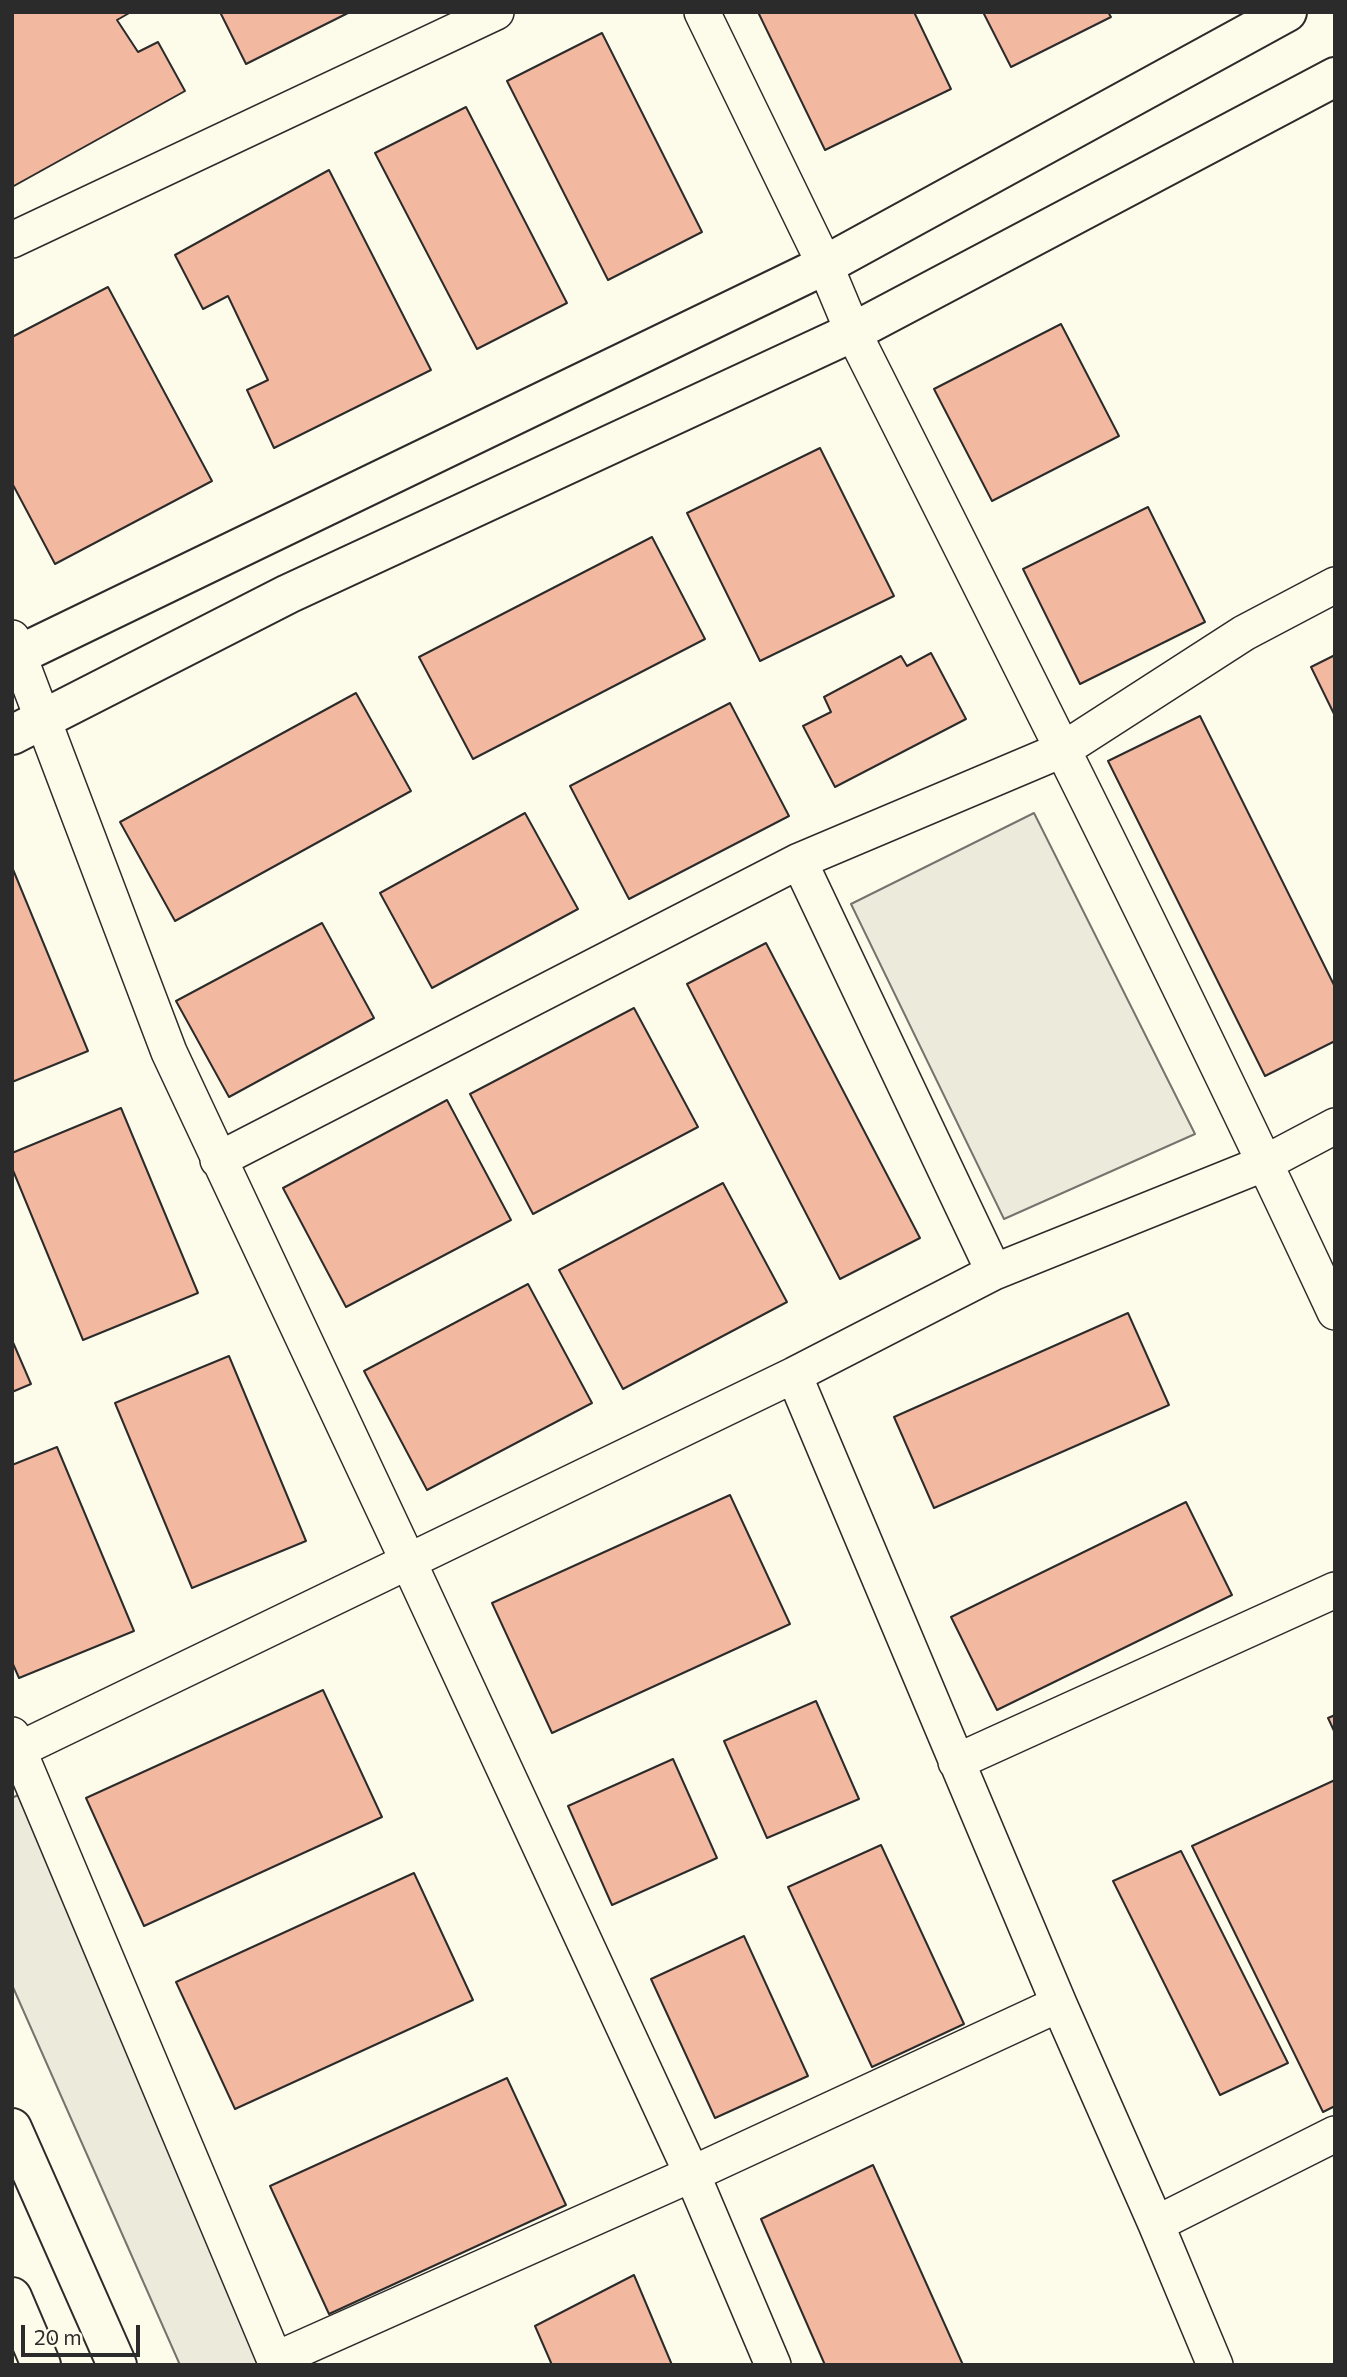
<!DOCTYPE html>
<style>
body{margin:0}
#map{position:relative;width:1347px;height:2377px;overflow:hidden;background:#fdfbea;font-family:Commissioner,sans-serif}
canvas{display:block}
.frame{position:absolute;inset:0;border:14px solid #2b2b2b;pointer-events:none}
.scale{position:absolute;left:21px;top:2325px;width:119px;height:32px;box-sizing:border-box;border:4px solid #2b2b2b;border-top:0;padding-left:9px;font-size:21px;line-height:24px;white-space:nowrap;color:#2b2b2b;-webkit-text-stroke:5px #fdfbea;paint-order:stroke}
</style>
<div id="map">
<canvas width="1347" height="2377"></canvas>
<div class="frame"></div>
<div class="scale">20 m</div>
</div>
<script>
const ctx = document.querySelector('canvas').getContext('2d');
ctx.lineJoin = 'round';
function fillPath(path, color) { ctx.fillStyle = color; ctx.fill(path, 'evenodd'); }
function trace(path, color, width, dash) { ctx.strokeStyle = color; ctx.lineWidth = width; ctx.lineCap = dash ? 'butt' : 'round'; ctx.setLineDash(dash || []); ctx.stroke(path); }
const green = new Path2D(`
 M 1034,813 L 1195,1134 L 1004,1219 L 851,904 Z
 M 18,1795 L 275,2360 L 275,2365 L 180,2365 L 12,1985 L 12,1798 Z`);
fillPath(green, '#ecebdb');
trace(green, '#74746e', 2);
const building = new Path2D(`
 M 12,12 L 131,12 L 117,20 L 138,52 L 158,42 L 185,91 L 12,187 Z
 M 220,12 L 350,12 L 246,64 Z
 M 758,12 L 914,12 L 951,89 L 825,150 Z
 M 983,12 L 1108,12 L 1111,17 L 1011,67 Z
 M 602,33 L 702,232 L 608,280 L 507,81 Z
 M 466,107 L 567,303 L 477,349 L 375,153 Z
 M 329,170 L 431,370 L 274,448 L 247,390 L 268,380 L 228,296 L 203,309 L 175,255 Z
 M 108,287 L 212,481 L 55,564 L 12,483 L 12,337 Z
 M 1061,324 L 1119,436 L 992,501 L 934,389 Z
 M 820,448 L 894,596 L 760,661 L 687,513 Z
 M 1148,507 L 1205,622 L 1080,684 L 1023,569 Z
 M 652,537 L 705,639 L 473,759 L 419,657 Z
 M 931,653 L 966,719 L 835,787 L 803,726 L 831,712 L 824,697 L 901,656 L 907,666 Z
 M 1335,655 L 1335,716 L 1311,667 Z
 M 356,693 L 411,791 L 175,921 L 120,822 Z
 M 730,703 L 789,816 L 629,899 L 570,786 Z
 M 1200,716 L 1335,987 L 1335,1041 L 1265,1076 L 1108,761 Z
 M 525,813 L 578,909 L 432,988 L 380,893 Z
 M 12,867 L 88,1051 L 12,1082 Z
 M 322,923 L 374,1018 L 229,1097 L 176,1001 Z
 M 766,943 L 920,1238 L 840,1279 L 687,984 Z
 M 634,1008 L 698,1127 L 533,1214 L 470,1094 Z
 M 447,1100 L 511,1220 L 346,1307 L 283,1188 Z
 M 121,1108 L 198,1293 L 83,1340 L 12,1168 L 12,1153 Z
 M 723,1183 L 787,1302 L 623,1389 L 559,1270 Z
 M 528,1284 L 592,1403 L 427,1490 L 364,1371 Z
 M 1128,1313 L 1169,1405 L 934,1508 L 894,1417 Z
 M 12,1340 L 31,1384 L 12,1392 Z
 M 229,1356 L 306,1541 L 192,1588 L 115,1403 Z
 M 57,1447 L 134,1631 L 19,1678 L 12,1662 L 12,1465 Z
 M 730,1495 L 790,1624 L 552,1733 L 492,1603 Z
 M 1186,1502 L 1232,1595 L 997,1710 L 951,1617 Z
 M 323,1690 L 382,1817 L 144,1926 L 86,1798 Z
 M 816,1701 L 859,1799 L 767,1838 L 724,1741 Z
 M 1335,1715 L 1335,1733 L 1328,1718 Z
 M 673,1759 L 717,1858 L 612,1905 L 568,1806 Z
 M 1335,1780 L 1335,2106 L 1323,2112 L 1192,1846 Z
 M 881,1845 L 964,2024 L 872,2067 L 788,1887 Z
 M 1181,1851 L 1288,2063 L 1220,2095 L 1113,1881 Z
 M 414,1873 L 473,2000 L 235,2109 L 176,1982 Z
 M 744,1936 L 808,2076 L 715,2118 L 651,1979 Z
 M 507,2078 L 566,2205 L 329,2314 L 270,2186 Z
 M 873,2165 L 963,2365 L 825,2365 L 761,2219 Z
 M 634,2275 L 672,2365 L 552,2365 L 535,2326 Z`);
fillPath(building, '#f2b8a0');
trace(building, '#2b2b2b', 2);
const minor = new Path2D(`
 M 702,12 L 825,265 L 853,332 C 1017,657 1181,982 1335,1312
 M 12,240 L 496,12
 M 12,638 L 169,1052 L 409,1563 L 692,2174 L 773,2365
 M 799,861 L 994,1272
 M 218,1160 L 799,861 L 1064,749 L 1244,633 L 1335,585
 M 794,1375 L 1059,2004 L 1156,2224 L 1215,2365
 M 12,1735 L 277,2365
 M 12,1753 L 794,1375 L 994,1272 L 1265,1163 L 1335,1126
 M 956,1762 L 1335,1590
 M 1156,2224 L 1335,2134
 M 275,2360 L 692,2174 L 1059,2004`);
const tertiary = new Path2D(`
 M 12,2128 L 117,2365
 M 12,2297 L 41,2365`);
const secondary = new Path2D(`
 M 12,658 L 825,265 L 1287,12
 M 12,735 L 288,594 L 853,332 L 1335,77`);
trace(minor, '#2b2b2b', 38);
trace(tertiary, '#2b2b2b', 42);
trace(secondary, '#2b2b2b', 42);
trace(minor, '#fdfbea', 35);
trace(tertiary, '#fdfbea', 38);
trace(secondary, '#fdfbea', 38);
</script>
